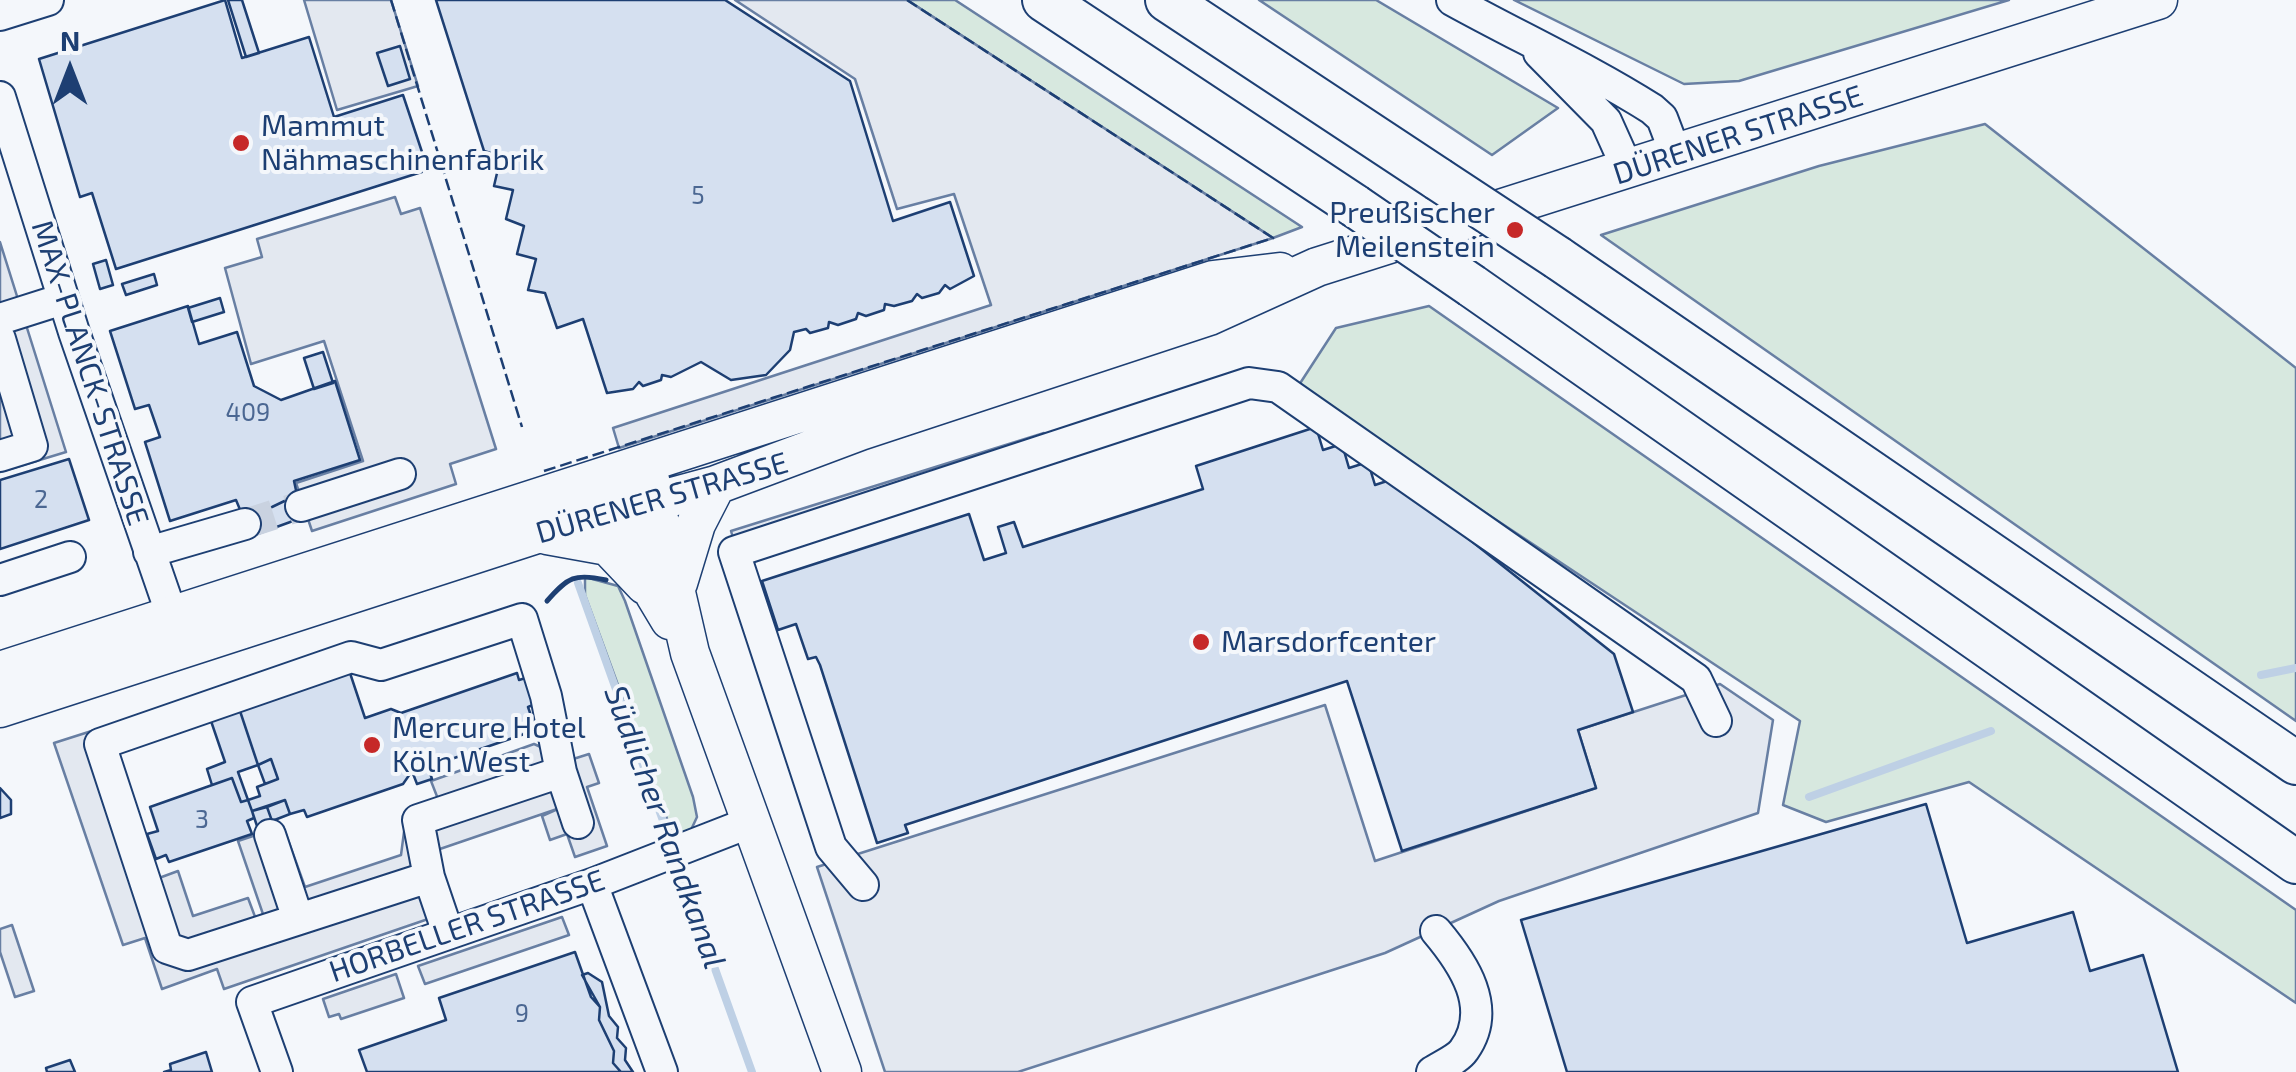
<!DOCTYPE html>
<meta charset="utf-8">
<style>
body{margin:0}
#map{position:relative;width:2296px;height:1072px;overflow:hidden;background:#f4f7fb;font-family:"Exo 2",sans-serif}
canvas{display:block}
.north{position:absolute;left:20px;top:20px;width:100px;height:100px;-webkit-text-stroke:8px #f4f7fb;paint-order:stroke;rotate:0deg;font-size:28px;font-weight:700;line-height:40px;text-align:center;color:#1d3f73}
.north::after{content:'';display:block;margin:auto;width:35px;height:45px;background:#1d3f73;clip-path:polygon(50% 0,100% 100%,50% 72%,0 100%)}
</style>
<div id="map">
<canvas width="2296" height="1072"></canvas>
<div class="north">N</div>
</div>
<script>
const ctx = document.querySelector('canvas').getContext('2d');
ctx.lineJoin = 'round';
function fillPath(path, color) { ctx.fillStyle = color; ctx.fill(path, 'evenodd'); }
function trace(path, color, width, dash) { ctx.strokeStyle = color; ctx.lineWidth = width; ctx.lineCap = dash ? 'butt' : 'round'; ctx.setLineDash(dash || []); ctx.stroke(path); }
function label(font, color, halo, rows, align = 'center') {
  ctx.font = font + ' "Exo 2",sans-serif'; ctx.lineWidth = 8; ctx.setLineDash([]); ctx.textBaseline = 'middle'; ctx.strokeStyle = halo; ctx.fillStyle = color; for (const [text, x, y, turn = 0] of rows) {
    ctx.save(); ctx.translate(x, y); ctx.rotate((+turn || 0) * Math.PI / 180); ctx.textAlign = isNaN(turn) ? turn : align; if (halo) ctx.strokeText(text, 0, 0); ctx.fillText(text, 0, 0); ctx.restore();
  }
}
const green = new Path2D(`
 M 907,0 L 955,0 L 1302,227 L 1273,238 Z
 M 1259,0 L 1376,0 L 1558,108 L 1492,155 Z
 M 1514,0 L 2009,0 L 1739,81 L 1684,84 Z
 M 1985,124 L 2296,368 L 2296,721 L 1601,235 L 1819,166 Z
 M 1429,306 L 2296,910 L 2296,1003 L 1969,782 L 1826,822 L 1783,805 L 1800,721 L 1297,388 L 1336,328 Z
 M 585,577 L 618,586 L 625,601 L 693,797 L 697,817 L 690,832 L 674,838 L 585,595 Z`);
fillPath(green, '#d7e8df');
trace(green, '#687fa3', 2.5);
const parking = new Path2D(`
 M 304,0 L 391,0 L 418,86 L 337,110 Z
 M 735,0 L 907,0 L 1273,238 L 619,448 L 613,428 L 991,305 L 954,194 L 897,209 L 855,79 Z
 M 395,197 L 401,214 L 420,208 L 496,449 L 450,464 L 456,484 L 312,531 L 296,483 L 363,461 L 324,341 L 251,364 L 225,268 L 262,257 L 257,239 Z
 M 0,242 L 66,452 L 0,472 Z
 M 1044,433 L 1048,443 L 734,541 L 731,531 Z
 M 1720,684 L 1773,720 L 1758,813 L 1499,901 L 1385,953 L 1018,1072 L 885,1072 L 817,867 L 1325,705 L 1375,861 L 1596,788 L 1578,730 Z
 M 101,728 L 159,878 L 178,871 L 193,916 L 248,898 L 257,922 L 265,920 L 238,841 L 283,826 L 305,887 L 401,855 L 404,832 L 431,918 L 224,989 L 217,969 L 162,989 L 145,938 L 123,945 L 54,743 Z
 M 534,744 L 570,760 L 589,754 L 599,783 L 587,787 L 607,846 L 575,857 L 567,834 L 550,840 L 542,816 L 560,808 L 437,850 L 423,804 L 438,799 L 431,781 Z
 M 562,917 L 569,935 L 425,984 L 418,966 Z
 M 12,925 L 34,991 L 15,997 L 0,952 L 0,929 Z
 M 396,974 L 404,998 L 341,1019 L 339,1014 L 329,1017 L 323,999 Z`);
fillPath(parking, '#e3e8f0');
trace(parking, '#687fa3', 2.5);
trace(new Path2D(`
 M 578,583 L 672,846
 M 2261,675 L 2296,668
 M 1809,797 L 1991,731
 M 676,860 L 752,1072`), '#bed0e5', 8);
const building = new Path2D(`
 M 225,0 L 242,58 L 309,37 L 334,117 L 403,95 L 428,170 L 116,269 L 92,193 L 80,197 L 39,59 Z
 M 228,0 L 242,0 L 259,53 L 246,57 Z
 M 436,0 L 725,0 L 850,81 L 893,221 L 950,202 L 974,276 L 950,289 L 945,285 L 939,293 L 922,298 L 917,294 L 912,301 L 894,306 L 885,304 L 884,310 L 866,316 L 858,313 L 856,319 L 838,325 L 829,322 L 828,328 L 810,333 L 806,329 L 794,332 L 790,350 L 766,375 L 731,380 L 701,362 L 671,377 L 662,375 L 661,380 L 643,386 L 639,382 L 633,389 L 607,393 L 583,319 L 557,328 L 545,293 L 528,290 L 536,259 L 517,254 L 524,226 L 506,219 L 513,190 L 494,186 L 501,156 L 484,151 Z
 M 400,46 L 410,79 L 388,86 L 377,53 Z
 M 106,260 L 113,285 L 100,289 L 93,264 Z
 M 154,274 L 157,285 L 126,295 L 122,284 Z
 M 220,298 L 224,312 L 192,322 L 188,308 Z
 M 188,306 L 199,344 L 237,332 L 254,386 L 281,400 L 335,381 L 360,460 L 294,481 L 297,495 L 272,507 L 241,512 L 236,500 L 170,521 L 145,442 L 160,437 L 149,405 L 135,409 L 110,331 Z
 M 323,352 L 333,383 L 314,389 L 304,358 Z
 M 1316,427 L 1323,450 L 1342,444 L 1349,468 L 1368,462 L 1375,485 L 1393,479 L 1614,654 L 1633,712 L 1578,730 L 1596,788 L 1402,851 L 1347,681 L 905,825 L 908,833 L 877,843 L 820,665 L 816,657 L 808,659 L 796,624 L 778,630 L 762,581 L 969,514 L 984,560 L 1006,553 L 998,527 L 1014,522 L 1023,547 L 1203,489 L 1196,466 Z
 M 69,459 L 89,520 L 0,549 L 0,480 Z
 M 297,495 L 304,517 L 249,537 L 241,512 L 272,507 Z
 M 350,673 L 365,718 L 391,709 L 401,713 L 517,673 L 519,680 L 529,677 L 538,703 L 528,707 L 536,730 L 428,767 L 432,779 L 417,784 L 412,771 L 403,784 L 307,817 L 304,810 L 290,814 L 285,800 L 252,811 L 248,800 L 260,796 L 257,787 L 278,779 L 271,759 L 258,765 L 240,711 Z
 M 240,711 L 258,765 L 238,772 L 248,800 L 241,802 L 232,778 L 212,785 L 207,769 L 225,762 L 211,721 Z
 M 271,759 L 278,779 L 265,784 L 258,765 Z
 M 232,778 L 241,802 L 248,800 L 252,811 L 254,818 L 247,821 L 252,834 L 169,862 L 166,855 L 156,859 L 147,834 L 158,831 L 150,807 Z
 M 0,788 L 11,800 L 11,814 L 0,818 Z
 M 285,800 L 290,814 L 272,821 L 267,807 Z
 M 1926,804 L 1967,943 L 2073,912 L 2090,971 L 2143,955 L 2178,1072 L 1567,1072 L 1521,920 Z
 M 267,807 L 272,821 L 257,826 L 252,811 Z
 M 575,952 L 591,997 L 600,1007 L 599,1020 L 614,1051 L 613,1063 L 621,1072 L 367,1072 L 359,1050 L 446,1020 L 439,998 Z
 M 588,973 L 602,982 L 609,1016 L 618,1027 L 617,1038 L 626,1048 L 625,1060 L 633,1072 L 621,1072 L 613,1063 L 614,1051 L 599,1020 L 600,1007 L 582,975 Z
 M 206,1052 L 212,1072 L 164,1072 L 171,1070 L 170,1064 Z
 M 70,1060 L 75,1072 L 47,1072 L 46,1068 Z`);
fillPath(building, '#d5e0f0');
trace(building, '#1d3f73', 2.5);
trace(new Path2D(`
 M 245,524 L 301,506`), '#c9d2e0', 30, [30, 15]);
const minor = new Path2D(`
 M 1452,0 C 1519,37 1587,68 1652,109 L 1662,118 L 1676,155
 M 0,15 L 48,0
 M 1539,53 L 1606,121 L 1628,170
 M 0,97 L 74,332 L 179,636
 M 0,319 L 63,299
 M 0,339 L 32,446 L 0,456
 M 301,506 L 400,474
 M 149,552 L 245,524
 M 0,580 L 70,557
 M 561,772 L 578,823
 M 270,835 L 298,919
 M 429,877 L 188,955 L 167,948 L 100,744 L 351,657 L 381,665 L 522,619 L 546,696 L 561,772 L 418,820 L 429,877 L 448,933
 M 592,884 L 662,1072
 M 863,885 L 831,847 L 734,552 L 1249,383 L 1278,387 L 1696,679 L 1716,721
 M 277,1072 L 252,1002 L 592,884 L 751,822
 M 1432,1072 C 1441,1066 1458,1059 1464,1050 C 1494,1008 1463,963 1436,931`);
const major = new Path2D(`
 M 650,480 L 690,653 L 842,1072
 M 618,485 L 655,595 L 670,620
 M 547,535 L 608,546 L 645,585
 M 678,583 L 696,524 L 716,485
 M 0,671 L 1213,280 L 1280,272
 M 0,708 L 540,533 L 716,485 L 860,431 L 1209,316 L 1317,267 L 2158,0`);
const highway = new Path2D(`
 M 1044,0 L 1355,206
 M 1167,0 L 1438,179
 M 1558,258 L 2296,763
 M 1472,286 L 2296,862`);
trace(minor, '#1d3f73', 34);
trace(major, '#1d3f73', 41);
trace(highway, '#1d3f73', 46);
trace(minor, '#f4f7fb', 30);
trace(major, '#f4f7fb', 38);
trace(highway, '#f4f7fb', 42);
const highwayBridge = new Path2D(`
 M 1438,179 L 1558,258
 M 1355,206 L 1472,286`);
trace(highwayBridge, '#1d3f73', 46, []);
trace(highwayBridge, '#f4f7fb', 42);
trace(new Path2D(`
 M 391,0 L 522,427
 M 544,471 L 1273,238 L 907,0`), '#1d3f73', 2.5, [12, 5]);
trace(new Path2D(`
 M 547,601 C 568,577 575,573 606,580`), '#1d3f73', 5);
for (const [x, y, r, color] of [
 [241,143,10,"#c62828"],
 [1515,230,10,"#c62828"],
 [1201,642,10,"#c62828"],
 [372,745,10,"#c62828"]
]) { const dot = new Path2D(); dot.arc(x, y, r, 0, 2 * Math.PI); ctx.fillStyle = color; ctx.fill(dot); trace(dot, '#f4f7fb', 4); }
label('25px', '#4b6792', null, [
 ["5",698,196],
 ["409",248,413],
 ["2",41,500],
 ["3",202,820],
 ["9",522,1014]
]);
label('30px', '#1d3f73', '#f4f7fb', [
 ["Mammut",261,126],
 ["Nähmaschinenfabrik",261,160],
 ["Preußischer",1495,213,"right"],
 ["Meilenstein",1495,247,"right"],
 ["Marsdorfcenter",1221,642],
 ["Mercure Hotel",392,728],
 ["Köln West",392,762]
], 'left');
label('30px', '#1d3f73', '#f4f7fb', [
 ["DÜRENER STRASSE",1738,135,-18],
 ["MAX-PLANCK-STRASSE",90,373,72],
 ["DÜRENER STRASSE",662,498,-16],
 ["HORBELLER STRASSE",467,926,-19]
]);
label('italic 32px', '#1d3f73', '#f4f7fb', [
 ["Südlicher Randkanal",665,827,70]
]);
</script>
